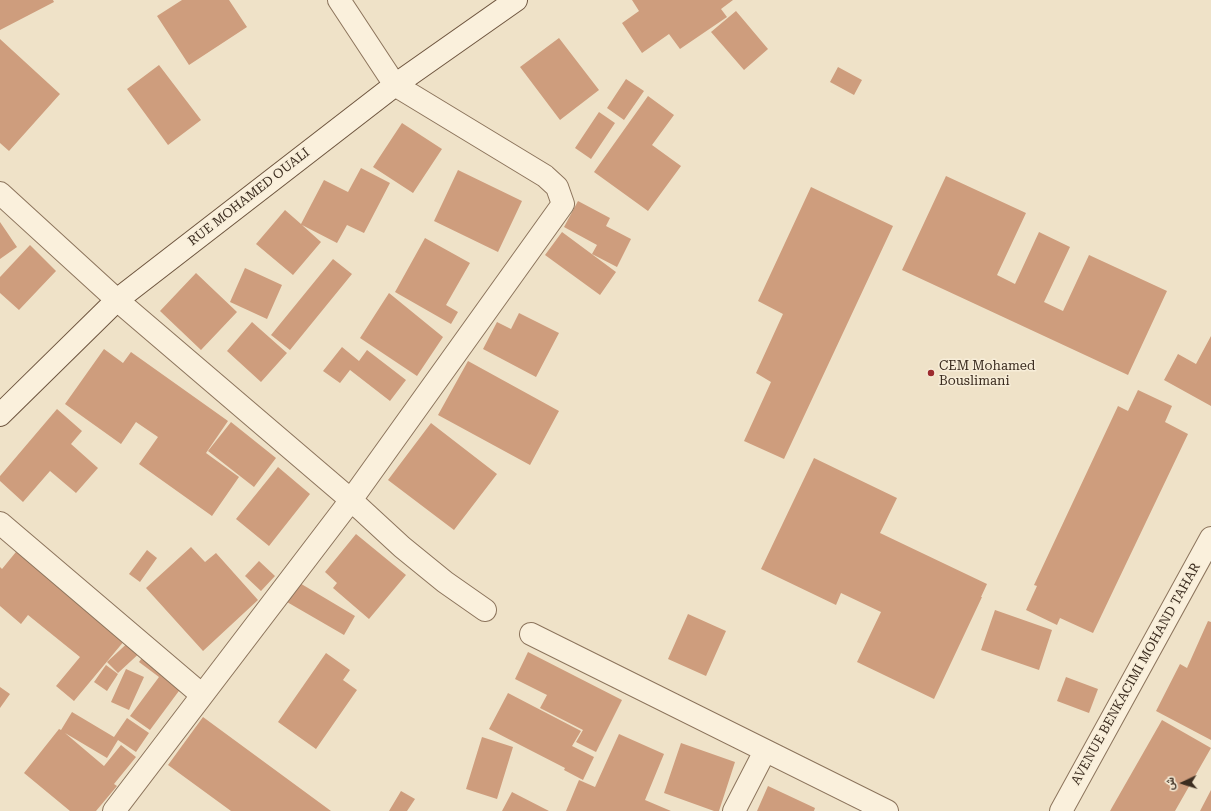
<!DOCTYPE html>
<meta charset="utf-8">
<style>
body{margin:0}
#map{position:relative;width:1211px;height:811px;overflow:hidden;background:#efe2c8;font-family:"Roboto Serif",Vazirmatn,serif}
canvas{display:block}
.north{position:absolute;left:1163px;top:763px;width:40px;height:40px;-webkit-text-stroke:3px #f7edd8;paint-order:stroke;rotate:266deg;font-size:11px;font-weight:700;line-height:16px;text-align:center;color:#3c2d20}
.north::after{content:'';display:block;margin:auto;width:14px;height:18px;background:#3c2d20;clip-path:polygon(50% 0,100% 100%,50% 72%,0 100%)}
</style>
<div id="map">
<canvas width="1211" height="811"></canvas>
<div class="north">ش</div>
</div>
<script>
const ctx = document.querySelector('canvas').getContext('2d');
ctx.lineJoin = 'round';
function fillPath(path, color) { ctx.fillStyle = color; ctx.fill(path, 'evenodd'); }
function trace(path, color, width, dash) { ctx.strokeStyle = color; ctx.lineWidth = width; ctx.lineCap = dash ? 'butt' : 'round'; ctx.setLineDash(dash || []); ctx.stroke(path); }
function label(font, color, halo, rows, align = 'center') {
  ctx.font = font + ' "Roboto Serif",serif'; ctx.lineWidth = 3; ctx.setLineDash([]); ctx.textBaseline = 'middle'; ctx.strokeStyle = halo; ctx.fillStyle = color; for (const [text, x, y, turn = 0] of rows) {
    ctx.save(); ctx.translate(x, y); ctx.rotate((+turn || 0) * Math.PI / 180); ctx.textAlign = isNaN(turn) ? turn : align; if (halo) ctx.strokeText(text, 0, 0); ctx.fillText(text, 0, 0); ctx.restore();
  }
}
fillPath(new Path2D(`
 M 0,0 L 53,0 L 54,2 L 0,30 Z
 M 182,0 L 229,0 L 247,27 L 189,65 L 157,16 Z
 M 632,0 L 733,0 L 721,9 L 727,17 L 680,49 L 669,34 L 642,53 L 622,23 L 639,11 Z
 M 736,11 L 768,49 L 744,70 L 711,32 Z
 M 559,38 L 599,90 L 560,120 L 520,67 Z
 M 0,39 L 60,94 L 9,151 L 0,143 Z
 M 159,65 L 201,120 L 168,145 L 127,89 Z
 M 838,67 L 862,80 L 854,95 L 830,82 Z
 M 626,79 L 644,91 L 624,120 L 607,108 Z
 M 648,96 L 674,115 L 652,145 L 681,166 L 648,211 L 594,172 Z
 M 599,112 L 615,123 L 591,159 L 575,148 Z
 M 402,123 L 442,149 L 413,193 L 373,167 Z
 M 361,168 L 390,183 L 364,233 L 347,225 L 337,243 L 302,225 L 321,242 L 293,275 L 256,244 L 285,210 L 301,224 L 324,180 L 348,192 Z
 M 458,170 L 522,201 L 498,252 L 434,221 Z
 M 946,176 L 1026,213 L 997,275 L 1015,284 L 1039,232 L 1070,247 L 1044,302 L 1063,311 L 1089,255 L 1167,291 L 1128,375 L 902,270 Z
 M 811,187 L 893,226 L 784,459 L 744,441 L 771,382 L 756,373 L 783,314 L 758,301 Z
 M 578,201 L 610,218 L 606,226 L 631,239 L 617,267 L 592,254 L 597,245 L 564,227 Z
 M 0,222 L 17,247 L 0,259 Z
 M 562,232 L 616,272 L 600,295 L 545,255 Z
 M 425,238 L 470,263 L 446,305 L 458,312 L 451,324 L 395,292 Z
 M 30,245 L 56,271 L 19,310 L 0,293 L 0,277 Z
 M 333,259 L 352,274 L 290,350 L 271,335 Z
 M 245,268 L 282,285 L 267,319 L 230,302 Z
 M 196,273 L 237,312 L 201,350 L 160,311 Z
 M 389,293 L 443,337 L 417,376 L 360,338 Z
 M 519,313 L 559,333 L 536,377 L 483,349 L 497,322 L 511,329 Z
 M 252,322 L 287,353 L 261,382 L 227,351 Z
 M 1211,336 L 1211,406 L 1164,380 L 1178,354 L 1196,364 Z
 M 342,347 L 359,361 L 367,350 L 406,380 L 390,401 L 350,370 L 340,383 L 323,371 Z
 M 104,349 L 123,363 L 131,352 L 228,421 L 206,453 L 239,477 L 212,516 L 139,464 L 158,437 L 136,422 L 121,444 L 65,404 Z
 M 468,361 L 559,411 L 530,465 L 438,415 Z
 M 1138,390 L 1172,406 L 1165,422 L 1188,434 L 1093,633 L 1060,618 L 1057,625 L 1026,610 L 1037,586 L 1034,585 L 1118,406 L 1128,411 Z
 M 57,409 L 82,431 L 71,444 L 98,468 L 76,493 L 50,471 L 23,502 L 0,481 L 0,476 Z
 M 231,422 L 276,458 L 254,487 L 208,451 Z
 M 431,423 L 497,474 L 454,530 L 388,480 Z
 M 814,458 L 897,498 L 880,533 L 987,584 L 981,597 L 982,597 L 934,699 L 857,662 L 881,612 L 841,593 L 836,605 L 761,569 Z
 M 278,467 L 310,494 L 269,546 L 236,519 Z
 M 356,534 L 406,575 L 369,619 L 333,588 L 337,583 L 325,572 Z
 M 20,547 L 135,628 L 74,701 L 56,686 L 80,657 L 28,615 L 21,624 L 0,606 L 0,567 L 2,569 Z
 M 191,547 L 205,562 L 216,553 L 258,600 L 203,651 L 146,588 Z
 M 147,550 L 157,558 L 140,582 L 129,574 Z
 M 259,561 L 275,576 L 261,591 L 245,576 Z
 M 298,582 L 355,616 L 344,635 L 287,602 Z
 M 995,610 L 1052,630 L 1039,670 L 981,650 Z
 M 688,614 L 726,631 L 706,676 L 668,659 Z
 M 1208,621 L 1211,622 L 1211,740 L 1156,711 L 1180,664 L 1187,668 Z
 M 133,638 L 144,649 L 118,673 L 107,662 Z
 M 147,651 L 187,680 L 150,730 L 130,716 L 159,677 L 139,662 Z
 M 528,652 L 622,700 L 596,752 L 576,742 L 583,730 L 540,708 L 547,695 L 515,679 Z
 M 326,653 L 350,670 L 343,680 L 357,690 L 316,749 L 278,722 Z
 M 106,665 L 118,674 L 107,691 L 94,682 Z
 M 126,669 L 144,677 L 129,710 L 111,702 Z
 M 1066,677 L 1098,689 L 1089,713 L 1057,701 Z
 M 0,687 L 10,694 L 0,708 Z
 M 508,693 L 581,731 L 572,746 L 594,757 L 583,780 L 564,770 L 565,768 L 489,729 Z
 M 72,712 L 114,737 L 127,718 L 149,733 L 136,752 L 118,740 L 107,758 L 65,733 L 104,766 L 121,745 L 136,757 L 114,784 L 117,786 L 96,811 L 70,811 L 24,773 L 59,729 L 61,730 Z
 M 203,717 L 331,811 L 231,811 L 168,765 Z
 M 1162,720 L 1211,748 L 1175,811 L 1110,811 Z
 M 619,734 L 664,754 L 645,800 L 671,811 L 566,811 L 579,780 L 595,787 Z
 M 482,737 L 513,747 L 497,799 L 466,789 Z
 M 681,743 L 735,762 L 719,811 L 714,811 L 664,793 Z
 M 768,786 L 815,808 L 814,811 L 757,811 Z
 M 1211,790 L 1211,811 L 1200,811 Z
 M 401,791 L 415,799 L 407,811 L 389,811 Z
 M 512,792 L 549,811 L 502,811 Z`), '#ce9d7d');
const street = new Path2D(`
 M 0,193 L 117,300 L 351,500 L 402,547 L 445,582 L 485,610
 M 0,523 L 202,695
 M 531,634 L 887,811
 M 114,811 L 351,500 L 563,204 L 557,187 L 545,176 L 395,85 L 339,0
 M 734,811 L 765,751
 M 1061,811 L 1211,538`);
const secondary = new Path2D(`
 M 0,415 L 117,300 L 395,85 L 516,0`);
trace(street, '#8c745c', 24);
trace(secondary, '#6e553f', 24);
trace(street, '#faf0dc', 22);
trace(secondary, '#faf0dc', 22);
for (const [x, y, r, color] of [
 [931,373,4,"#9c2b2f"]
]) { const dot = new Path2D(); dot.arc(x, y, r, 0, 2 * Math.PI); ctx.fillStyle = color; ctx.fill(dot); trace(dot, '#f7edd8', 1.5); }
label('13px', '#3c2d20', '#f7edd8', [
 ["RUE MOHAMED OUALI",249,197,-38],
 ["AVENUE BENKACIMI MOHAND TAHAR",1136,674,-61]
]);
label('13px', '#3c2d20', '#f7edd8', [
 ["CEM Mohamed",939,366],
 ["Bouslimani",939,381]
], 'left');
</script>
